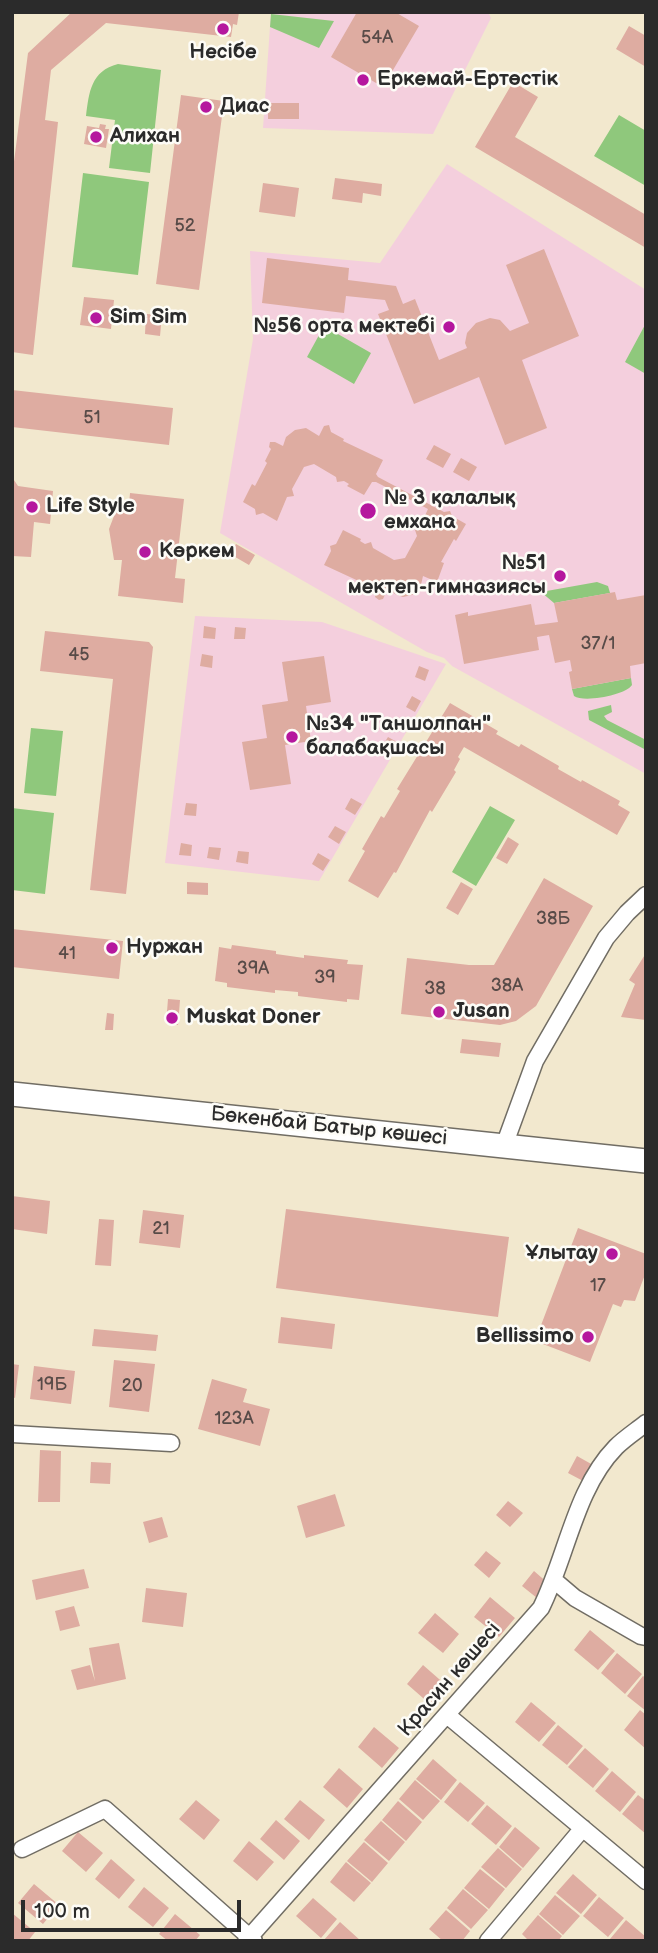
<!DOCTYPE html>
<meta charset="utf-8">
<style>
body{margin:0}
#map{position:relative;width:658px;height:1953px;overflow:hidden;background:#f2e8ce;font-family:"Balsamiq Sans",sans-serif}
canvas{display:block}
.frame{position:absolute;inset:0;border:14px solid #2b2b2b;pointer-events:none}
.scale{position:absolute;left:21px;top:1900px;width:220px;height:32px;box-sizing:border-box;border:4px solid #2b2b2b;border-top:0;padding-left:9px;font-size:21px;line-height:24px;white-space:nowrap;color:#2b2b2b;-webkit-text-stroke:5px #fdfcf7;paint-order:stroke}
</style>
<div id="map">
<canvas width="658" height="1953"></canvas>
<div class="frame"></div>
<div class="scale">100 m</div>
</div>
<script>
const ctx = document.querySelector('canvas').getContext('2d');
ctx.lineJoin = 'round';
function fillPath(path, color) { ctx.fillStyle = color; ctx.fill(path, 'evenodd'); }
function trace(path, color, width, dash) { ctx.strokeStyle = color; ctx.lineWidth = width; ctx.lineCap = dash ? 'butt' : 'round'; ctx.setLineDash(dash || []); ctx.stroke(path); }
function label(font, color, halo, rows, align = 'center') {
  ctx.font = font + ' "Balsamiq Sans",sans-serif'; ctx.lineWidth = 5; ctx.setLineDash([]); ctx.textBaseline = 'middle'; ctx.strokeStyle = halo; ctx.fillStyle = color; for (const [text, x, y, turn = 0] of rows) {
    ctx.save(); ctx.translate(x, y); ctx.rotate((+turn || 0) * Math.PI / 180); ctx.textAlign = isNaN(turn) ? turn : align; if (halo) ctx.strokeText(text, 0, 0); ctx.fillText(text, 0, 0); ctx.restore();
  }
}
fillPath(new Path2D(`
 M 271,12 L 488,12 L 491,18 L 433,134 L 263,128 Z
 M 447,164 L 646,290 L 646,774 L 452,666 L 444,658 L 427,652 L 220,533 L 253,339 L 250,251 L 380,263 Z
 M 195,616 L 322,622 L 446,664 L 319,881 L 165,863 Z`), '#f4cfdd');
fillPath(new Path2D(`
 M 271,14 L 334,21 L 319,48 L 270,27 Z
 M 118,64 L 161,70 L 150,173 L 109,168 L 115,120 L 86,116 C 89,92 91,71 118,64 Z
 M 619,115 L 646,131 L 646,186 L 594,156 Z
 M 83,173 L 149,182 L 138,275 L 72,267 Z
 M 646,323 L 646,374 L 625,362 Z
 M 324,326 L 371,353 L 354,384 L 307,357 Z
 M 597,582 L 608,586 L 610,593 L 554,603 L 541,592 Z
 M 631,678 L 632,685 C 626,695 584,703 574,696 L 572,689 Z
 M 611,705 L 612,712 L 604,716 L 607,720 L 646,740 L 646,750 L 589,720 L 588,711 Z
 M 31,728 L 63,731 L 56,796 L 24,793 Z
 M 490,806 L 515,820 L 476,886 L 452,872 Z
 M 12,808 L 54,813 L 45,894 L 12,890 Z`), '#8fc87c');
fillPath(new Path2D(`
 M 72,12 L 239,12 L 237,25 L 233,24 L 231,37 L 106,23 L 51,70 L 45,120 L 58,122 L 33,355 L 12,352 L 12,177 L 28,53 Z
 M 357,12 L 395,12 L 419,26 L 383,87 L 331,57 Z
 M 629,26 L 646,36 L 646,67 L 616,49 Z
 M 513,82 L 538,97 L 515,137 L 646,215 L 646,248 L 475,147 Z
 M 181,95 L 224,101 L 199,290 L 156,284 Z
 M 268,103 L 299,103 L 299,119 L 268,119 Z
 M 100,124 L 106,125 L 105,129 L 109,129 L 106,148 L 84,144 L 87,126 L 99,128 Z
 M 335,178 L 382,184 L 381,196 L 363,193 L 362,203 L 332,199 Z
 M 263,183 L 299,188 L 295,217 L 259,212 Z
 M 544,249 L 579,336 L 522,360 L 547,428 L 505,445 L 479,377 L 414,404 L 378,314 L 389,310 L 385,300 L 346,296 L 344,313 L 262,303 L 267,258 L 349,268 L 348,280 L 396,286 L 403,304 L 415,299 L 439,360 L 467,348 L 465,343 L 467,333 L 476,323 L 490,318 L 500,320 L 510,331 L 529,323 L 506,265 Z
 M 84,297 L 114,300 L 111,329 L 80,325 Z
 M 146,314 L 162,315 L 160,336 L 145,334 Z
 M 12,390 L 173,408 L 169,445 L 12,427 Z
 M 329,425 L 331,432 L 344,439 L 343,441 L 383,460 L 376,474 L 378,477 L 444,512 L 450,511 L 452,516 L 466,524 L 456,541 L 454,539 L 441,562 L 444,563 L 437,582 L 423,576 L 420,589 L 412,595 L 403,597 L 395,594 L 388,588 L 383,599 L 379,600 L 375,597 L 376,593 L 364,586 L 365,584 L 324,565 L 331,551 L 330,546 L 336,544 L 343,530 L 361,539 L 360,541 L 365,544 L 371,542 L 373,548 L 394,560 L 405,558 L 417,536 L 415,530 L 421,528 L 424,523 L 422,522 L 428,509 L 376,482 L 372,482 L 364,495 L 347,486 L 349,484 L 344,481 L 337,482 L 336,477 L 314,464 L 304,467 L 292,489 L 294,496 L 287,497 L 277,521 L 263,513 L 256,515 L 255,509 L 243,502 L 252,484 L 255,486 L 267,463 L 265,461 L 271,449 L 269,447 L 270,442 L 275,442 L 283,446 L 286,437 L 295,430 L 306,428 L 319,436 L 324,426 Z
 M 434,445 L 451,454 L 443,468 L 426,459 Z
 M 461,458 L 477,467 L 469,481 L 453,472 Z
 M 12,477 L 18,486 L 53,491 L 50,524 L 34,522 L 31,557 L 12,556 Z
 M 130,493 L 184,499 L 175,578 L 185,579 L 183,603 L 118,596 L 122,560 L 114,560 L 109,529 L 119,503 L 129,504 Z
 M 236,544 L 255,555 L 249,565 L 230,554 Z
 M 615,592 L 617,600 L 646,595 L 646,663 L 630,666 L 631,678 L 572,689 L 569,672 L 572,671 L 570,660 L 555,663 L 549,635 L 537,637 L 539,650 L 464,664 L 455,615 L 468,612 L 468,616 L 531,604 L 535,625 L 558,622 L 554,603 Z
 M 204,626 L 216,628 L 215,639 L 203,638 Z
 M 235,627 L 246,628 L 245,639 L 234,639 Z
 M 45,631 L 149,642 L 153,647 L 126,894 L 90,890 L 113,679 L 40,671 Z
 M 202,654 L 213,656 L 212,668 L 200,666 Z
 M 324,656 L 331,702 L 306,706 L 311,741 L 285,745 L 291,784 L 250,790 L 242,742 L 267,738 L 262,705 L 288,701 L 282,662 Z
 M 419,666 L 429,670 L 425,681 L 415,677 Z
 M 412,696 L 421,701 L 415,712 L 406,707 Z
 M 450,703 L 498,731 L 496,734 L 519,747 L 521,744 L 559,766 L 558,769 L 581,782 L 582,780 L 620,801 L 618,805 L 630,812 L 617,835 L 464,747 L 458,757 L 460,759 L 454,770 L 456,772 L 432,812 L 430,810 L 396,873 L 394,872 L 378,898 L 348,881 L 365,851 L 362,849 L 381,816 L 384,818 L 400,791 L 397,789 Z
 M 388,737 L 397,742 L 390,754 L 381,748 Z
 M 351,798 L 362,804 L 355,815 L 345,809 Z
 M 186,803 L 197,804 L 196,816 L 184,815 Z
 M 335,826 L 346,832 L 339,844 L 328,837 Z
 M 508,837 L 519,844 L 507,864 L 496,858 Z
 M 181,843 L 192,845 L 191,856 L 179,855 Z
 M 209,847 L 221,848 L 219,860 L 207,858 Z
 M 238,851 L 249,852 L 248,864 L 236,862 Z
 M 318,853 L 330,860 L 323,871 L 312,864 Z
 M 544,878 L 593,906 L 536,1006 L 516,1021 L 500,1025 L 401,1014 L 407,958 L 469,965 L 494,965 Z
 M 187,882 L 208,883 L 208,895 L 187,894 Z
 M 461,882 L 473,889 L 458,915 L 446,908 Z
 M 12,929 L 123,941 L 119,979 L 12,967 Z
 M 232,945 L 276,951 L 276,954 L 304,958 L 304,955 L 348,960 L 347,964 L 363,965 L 359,1000 L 347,999 L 347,1002 L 298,996 L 298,992 L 275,990 L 275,993 L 227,987 L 227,983 L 215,981 L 219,947 L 231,949 Z
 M 646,953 L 646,1020 L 621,1017 L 635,984 L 629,980 Z
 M 168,999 L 180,1000 L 178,1025 L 166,1024 Z
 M 107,1013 L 114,1014 L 113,1030 L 105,1030 Z
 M 462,1039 L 501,1043 L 499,1057 L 460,1053 Z
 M 12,1196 L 50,1201 L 47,1234 L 12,1229 Z
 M 286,1209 L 509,1237 L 498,1317 L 276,1288 Z
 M 143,1210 L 184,1215 L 180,1248 L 139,1243 Z
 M 99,1219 L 114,1220 L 111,1266 L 95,1265 Z
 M 578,1228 L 646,1254 L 646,1272 L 635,1301 L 624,1300 L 621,1307 L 613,1304 L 590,1362 L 535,1341 Z
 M 281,1317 L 335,1324 L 332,1349 L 278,1343 Z
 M 94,1329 L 158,1335 L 156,1351 L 92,1346 Z
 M 114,1360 L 155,1364 L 149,1412 L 109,1407 Z
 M 12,1364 L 19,1365 L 15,1398 L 12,1397 Z
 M 34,1366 L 75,1371 L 71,1404 L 30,1399 Z
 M 212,1379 L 247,1389 L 243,1402 L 270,1409 L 260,1446 L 198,1429 Z
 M 40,1450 L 61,1451 L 60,1502 L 38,1502 Z
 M 577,1456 L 593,1465 L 585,1482 L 568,1473 Z
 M 91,1462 L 111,1463 L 110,1484 L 90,1483 Z
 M 335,1494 L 345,1526 L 306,1538 L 297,1506 Z
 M 508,1501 L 523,1513 L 510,1527 L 496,1515 Z
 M 162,1517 L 168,1537 L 149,1543 L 143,1522 Z
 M 486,1551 L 501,1563 L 489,1578 L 474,1565 Z
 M 84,1569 L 89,1588 L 36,1600 L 32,1580 Z
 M 534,1571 L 549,1584 L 537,1598 L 522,1586 Z
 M 146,1588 L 187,1593 L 183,1627 L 142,1622 Z
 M 490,1597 L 515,1618 L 499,1637 L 474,1617 Z
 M 74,1606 L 80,1626 L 60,1631 L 55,1611 Z
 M 435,1613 L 459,1634 L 443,1653 L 418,1633 Z
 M 590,1630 L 615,1651 L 598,1670 L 574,1650 Z
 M 119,1643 L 126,1679 L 77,1690 L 71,1670 L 90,1665 L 95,1681 L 89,1648 Z
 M 617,1653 L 642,1674 L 625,1694 L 601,1673 Z
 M 423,1665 L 447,1686 L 431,1705 L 407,1684 Z
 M 643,1676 L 646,1678 L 646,1711 L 627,1696 Z
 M 531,1702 L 556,1723 L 539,1742 L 515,1722 Z
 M 640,1710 L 646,1715 L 646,1749 L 624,1730 Z
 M 558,1725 L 583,1746 L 567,1765 L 542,1745 Z
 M 374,1727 L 399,1748 L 382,1768 L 358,1747 Z
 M 585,1748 L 609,1769 L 593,1788 L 568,1767 Z
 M 433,1759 L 457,1780 L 441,1800 L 416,1779 Z
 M 339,1768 L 363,1789 L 347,1808 L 323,1787 Z
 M 612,1771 L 636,1792 L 620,1812 L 595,1791 Z
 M 415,1780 L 440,1801 L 423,1820 L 399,1799 Z
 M 460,1782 L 485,1803 L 468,1822 L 444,1802 Z
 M 638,1795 L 646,1801 L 646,1834 L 622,1814 Z
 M 196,1800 L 220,1820 L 204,1840 L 179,1819 Z
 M 300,1800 L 325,1820 L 309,1840 L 284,1819 Z
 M 398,1801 L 422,1822 L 406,1841 L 382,1820 Z
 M 487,1805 L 512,1826 L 496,1845 L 471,1824 Z
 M 276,1820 L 300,1841 L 284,1860 L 260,1839 Z
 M 381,1821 L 405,1842 L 389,1861 L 364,1840 Z
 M 515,1827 L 540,1848 L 523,1868 L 499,1847 Z
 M 78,1832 L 103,1853 L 86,1872 L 62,1851 Z
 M 249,1841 L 274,1862 L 257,1881 L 233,1861 Z
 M 364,1842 L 388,1863 L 372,1882 L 347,1861 Z
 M 498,1848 L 522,1869 L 506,1888 L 481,1867 Z
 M 111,1859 L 135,1880 L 119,1899 L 95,1879 Z
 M 346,1862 L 371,1883 L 354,1902 L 330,1882 Z
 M 480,1869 L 505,1889 L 489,1909 L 464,1888 Z
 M 573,1874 L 597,1895 L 581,1914 L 556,1893 Z
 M 34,1884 L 59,1905 L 43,1924 L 18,1903 Z
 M 144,1887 L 169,1908 L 153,1927 L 128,1907 Z
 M 463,1889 L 488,1910 L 471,1929 L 447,1908 Z
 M 555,1895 L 580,1916 L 563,1935 L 539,1914 Z
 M 599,1897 L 624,1918 L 608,1937 L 583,1916 Z
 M 313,1898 L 337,1919 L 321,1938 L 296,1916 Z
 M 446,1910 L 470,1931 L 462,1941 L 443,1941 L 429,1929 Z
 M 12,1913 L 35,1932 L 28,1941 L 12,1941 Z
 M 175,1914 L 200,1935 L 195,1941 L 168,1941 L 159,1934 Z
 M 538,1915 L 562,1936 L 558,1941 L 529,1941 L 522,1934 Z
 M 626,1920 L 646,1937 L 646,1941 L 610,1939 Z
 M 340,1922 L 361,1941 L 323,1941 Z`), '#deaca1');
const minor = new Path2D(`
 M 504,1146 L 535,1061 L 606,938 L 627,913 L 646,895
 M 12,1434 L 171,1443
 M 555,1581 L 575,1598 L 641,1636 L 646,1637
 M 447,1715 L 646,1881
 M 22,1849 L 105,1809 L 254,1941
 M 246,1941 L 541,1608 C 567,1556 575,1489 616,1447 C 625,1438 636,1431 646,1423
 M 488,1941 L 583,1828`);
const secondary = new Path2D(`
 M 12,1094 L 646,1161`);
trace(minor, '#716d64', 19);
trace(secondary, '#716d64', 26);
trace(minor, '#fff', 16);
trace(secondary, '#fff', 23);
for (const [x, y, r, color] of [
 [223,29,7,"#b5179e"],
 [363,80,7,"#b5179e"],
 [206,107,7,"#b5179e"],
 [96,137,7,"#b5179e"],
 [96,318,7,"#b5179e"],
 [449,327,7,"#b5179e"],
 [32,507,7,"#b5179e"],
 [368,511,9,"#b5179e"],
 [145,552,7,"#b5179e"],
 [560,576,7,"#b5179e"],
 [292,737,7,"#b5179e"],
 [112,948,7,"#b5179e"],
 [439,1012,7,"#b5179e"],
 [172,1018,7,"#b5179e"],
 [612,1254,7,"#b5179e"],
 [588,1337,7,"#b5179e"]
]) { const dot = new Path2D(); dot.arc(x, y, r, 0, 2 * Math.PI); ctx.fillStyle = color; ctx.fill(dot); trace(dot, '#fdfcf7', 2.5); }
label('18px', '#584b48', null, [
 ["54А",377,38],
 ["52",185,226],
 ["51",92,418],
 ["37/1",598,644],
 ["45",79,655],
 ["38Б",553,919],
 ["41",67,954],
 ["39А",253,969],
 ["39",325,978],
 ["38А",507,986],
 ["38",435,989],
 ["21",161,1229],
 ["17",598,1286],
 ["19Б",52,1385],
 ["20",132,1386],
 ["123А",234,1419]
]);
label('bold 21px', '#2b2b2b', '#fdfcf7', [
 ["Несібе",223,53,"center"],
 ["Еркемай-Ертөстік",377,80],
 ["Диас",220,107],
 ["Алихан",110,137],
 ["Sim Sim",110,318],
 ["№56 орта мектебі",435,327,"right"],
 ["№ 3 қалалық",384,499],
 ["емхана",384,523],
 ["Life Style",46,507],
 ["Көркем",159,552],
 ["№51",546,564,"right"],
 ["мектеп-гимназиясы",546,588,"right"],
 ["№34 \"Таншолпан\"",306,725],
 ["балабақшасы",306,749],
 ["Нуржан",126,948],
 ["Jusan",453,1012],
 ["Muskat Doner",186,1018],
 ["Ұлытау",598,1254,"right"],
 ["Bellissimo",574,1337,"right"]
], 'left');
label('21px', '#2b2b2b', '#fdfcf7', [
 ["Бөкенбай Батыр көшесі",329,1127,6],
 ["Красин көшесі",450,1680,-49]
]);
</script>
